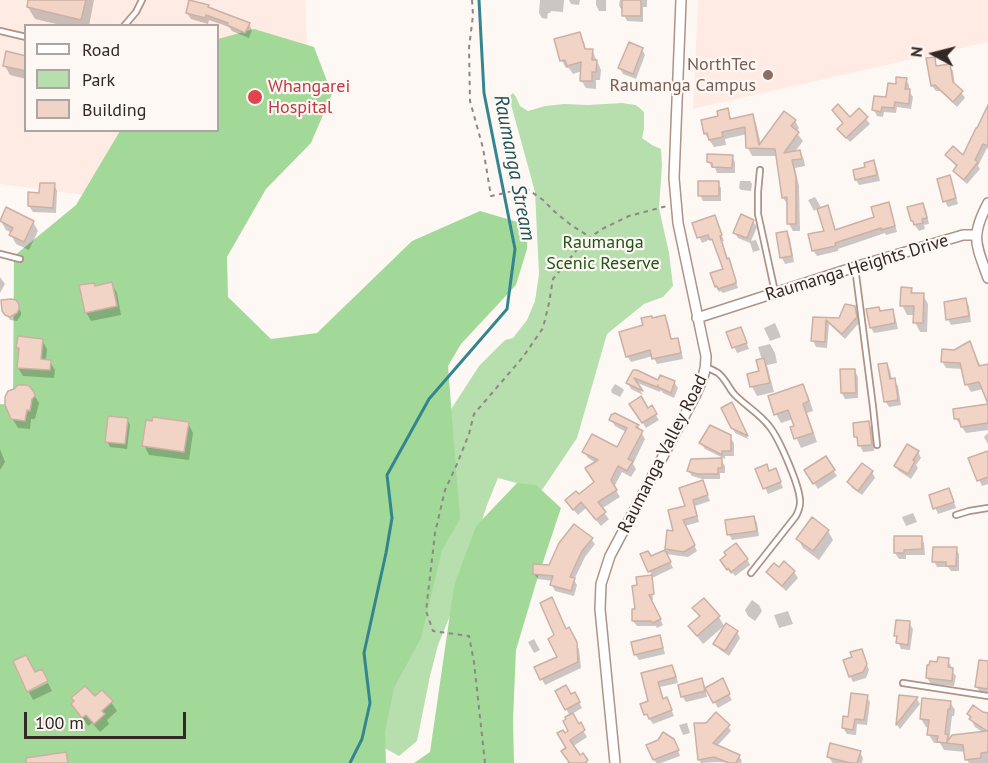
<!DOCTYPE html>
<style>
body{margin:0}
#map{position:relative;width:988px;height:763px;overflow:hidden;background:#fef8f5;font-family:"PT Sans",sans-serif}
canvas{display:block}
.legend{position:absolute;left:24px;top:24px;width:195px;height:108px;box-sizing:border-box;background:#fef8f5;border:2px solid #ada5a1;margin:0;padding:8px 10px;list-style:none;font-size:18px;color:#332823}
.legend li{display:flex;align-items:center;gap:12px;height:30px}
.legend b{width:30px;border:2px solid #ada5a1}
.north{position:absolute;left:904px;top:24px;width:60px;height:60px;-webkit-text-stroke:4px #fef8f5;paint-order:stroke;rotate:277deg;font-size:16px;font-weight:700;line-height:24px;text-align:center;color:#332823}
.north::after{content:'';display:block;margin:auto;width:21px;height:27px;background:#332823;clip-path:polygon(50% 0,100% 100%,50% 72%,0 100%)}
.scale{position:absolute;left:24px;top:712px;width:162px;height:27px;box-sizing:border-box;border:3px solid #332823;border-top:0;padding-left:8px;font-size:18px;line-height:21px;white-space:nowrap;color:#332823;-webkit-text-stroke:4px #fef8f5;paint-order:stroke}
</style>
<div id="map">
<canvas width="988" height="763"></canvas>
<ul class="legend">
<li><b style="height:8px;background:#fff"></b>Road</li>
<li><b style="height:16px;background:#b6dfad"></b>Park</li>
<li><b style="height:16px;background:#f1d4c6"></b>Building</li>
</ul>
<div class="north">N</div>
<div class="scale">100 m</div>
</div>
<script>
const ctx = document.querySelector('canvas').getContext('2d');
ctx.lineJoin = 'round';
function fillPath(path, color) { ctx.fillStyle = color; ctx.fill(path, 'evenodd'); }
function trace(path, color, width, dash) { ctx.strokeStyle = color; ctx.lineWidth = width; ctx.lineCap = dash ? 'butt' : 'round'; ctx.setLineDash(dash || []); ctx.stroke(path); }
function label(font, color, halo, rows, align = 'center') {
  ctx.font = font + ' "PT Sans",sans-serif'; ctx.lineWidth = 4.5; ctx.setLineDash([]); ctx.textBaseline = 'middle'; ctx.strokeStyle = halo; ctx.fillStyle = color; for (const [text, x, y, turn = 0] of rows) {
    ctx.save(); ctx.translate(x, y); ctx.rotate((+turn || 0) * Math.PI / 180); ctx.textAlign = isNaN(turn) ? turn : align; if (halo) ctx.strokeText(text, 0, 0); ctx.fillText(text, 0, 0); ctx.restore();
  }
}
fillPath(new Path2D(`
 M 698,0 L 988,0 L 988,42 L 693,109 Z`), '#ffebe3');
fillPath(new Path2D(`
 M 0,0 L 305,0 L 308,63 L 238,228 L 85,195 L 0,184 ZM 26,26 L 218,26 L 218,130 L 26,130 Z`), '#feebe3');
fillPath(new Path2D(`
 M 513,93 L 516,97 L 520,106 L 528,111 L 545,106 L 564,104 L 588,105 L 622,103 L 636,105 L 644,112 L 644,129 L 642,138 L 652,145 L 661,149 L 662,165 L 659,208 L 669,253 L 673,286 L 663,297 L 644,304 L 607,334 L 577,438 L 542,490 L 498,478 L 487,505 L 454,606 L 438,645 L 430,676 L 417,741 L 399,756 L 377,744 L 448,414 L 479,366 L 505,340 L 513,338 L 527,320 L 535,301 L 539,274 L 535,192 L 509,97 Z`), '#b6dfad');
fillPath(new Path2D(`
 M 254,29 L 314,47 L 332,94 L 311,143 L 266,189 L 227,257 L 228,297 L 271,339 L 317,333 L 412,241 L 480,211 L 528,225 L 527,249 L 516,285 L 461,344 L 448,366 L 460,519 L 442,550 L 421,638 L 394,688 L 385,732 L 386,763 L 0,763 L 0,404 L 13,405 L 14,256 L 76,205 L 120,131 L 218,130 L 218,39 Z
 M 517,483 L 536,485 L 561,508 L 536,583 L 516,650 L 513,720 L 514,763 L 414,763 L 430,752 L 454,586 L 476,526 Z`), '#a3d998');
fillPath(new Path2D(`
 M 30,0 L 94,0 L 89,26 L 65,26 L 35,19 L 28,7 Z
 M 540,0 L 564,0 L 563,12 L 551,11 L 550,13 L 548,13 L 547,19 L 542,18 L 539,13 Z
 M 569,0 L 580,0 L 579,5 L 571,4 Z
 M 596,0 L 606,0 L 606,11 L 599,11 L 596,5 Z
 M 620,0 L 647,0 L 647,7 L 643,7 L 643,22 L 627,21 L 619,5 Z
 M 208,6 L 209,9 L 249,24 L 252,30 L 249,38 L 232,31 L 229,27 L 209,20 L 208,24 L 191,19 L 187,13 Z
 M 579,34 L 584,42 L 586,50 L 592,50 L 601,70 L 600,80 L 596,80 L 596,89 L 586,88 L 581,80 L 582,71 L 573,74 L 569,68 L 566,68 L 562,61 Z
 M 642,49 L 645,55 L 636,79 L 623,74 L 620,68 Z
 M 26,57 L 26,79 L 10,75 L 5,66 Z
 M 934,59 L 938,68 L 949,66 L 953,71 L 955,86 L 961,92 L 965,98 L 957,107 L 940,91 L 936,91 L 932,86 Z
 M 906,79 L 909,85 L 909,91 L 913,97 L 911,109 L 897,107 L 896,113 L 884,112 L 883,117 L 877,116 L 874,110 L 887,99 L 897,86 Z
 M 988,108 L 988,149 L 987,148 L 978,166 L 980,169 L 967,184 L 958,176 L 954,171 L 957,167 L 950,160 L 947,155 L 963,157 Z
 M 727,110 L 732,120 L 752,115 L 756,123 L 761,145 L 795,121 L 799,128 L 796,132 L 803,141 L 794,153 L 800,152 L 804,160 L 805,166 L 795,168 L 799,186 L 800,231 L 793,231 L 789,224 L 788,205 L 783,198 L 777,156 L 752,156 L 748,148 L 747,134 L 725,139 L 726,145 L 714,147 L 710,141 L 705,134 L 703,121 L 720,117 Z
 M 859,110 L 870,124 L 850,142 L 842,134 L 844,124 Z
 M 732,156 L 735,162 L 735,173 L 717,173 L 715,168 L 712,168 L 709,162 Z
 M 873,162 L 877,168 L 880,181 L 859,185 L 856,180 Z
 M 949,177 L 952,183 L 958,204 L 948,207 L 945,201 Z
 M 740,181 L 750,181 L 752,184 L 751,191 L 741,190 L 739,188 Z
 M 718,183 L 721,188 L 721,201 L 703,201 L 700,195 Z
 M 54,185 L 57,191 L 56,213 L 33,212 L 29,206 L 41,194 Z
 M 815,197 L 822,209 L 827,207 L 830,213 L 836,231 L 876,218 L 888,204 L 891,210 L 897,232 L 886,235 L 885,233 L 838,249 L 838,251 L 817,256 L 813,250 L 826,232 L 818,208 L 814,211 L 808,200 Z
 M 923,205 L 926,210 L 929,224 L 924,225 L 925,229 L 919,231 L 912,221 Z
 M 714,217 L 724,241 L 722,241 L 728,259 L 738,288 L 723,293 L 721,291 L 719,292 L 716,286 L 724,270 L 714,244 L 711,239 L 702,243 L 694,224 Z
 M 1,221 L 33,222 L 38,231 L 29,250 L 16,244 L 11,235 L 12,233 L 6,230 Z
 M 753,221 L 757,227 L 751,241 L 756,240 L 760,250 L 753,252 L 750,243 L 738,238 L 735,233 Z
 M 787,233 L 790,238 L 794,262 L 785,264 L 782,258 L 777,234 Z
 M 0,277 L 5,284 L 0,293 Z
 M 112,284 L 117,293 L 121,315 L 91,321 L 86,312 L 95,287 Z
 M 911,289 L 914,294 L 923,295 L 928,304 L 927,332 L 920,332 L 915,322 L 915,315 L 907,315 L 902,305 Z
 M 966,300 L 969,306 L 971,322 L 951,325 L 948,319 Z
 M 15,302 L 21,312 L 21,315 L 17,321 L 10,320 L 3,309 Z
 M 854,307 L 858,313 L 859,323 L 845,339 L 829,324 L 827,348 L 816,347 L 813,341 L 814,318 L 840,320 Z
 M 879,308 L 881,313 L 892,310 L 895,316 L 898,329 L 874,333 L 871,328 Z
 M 665,317 L 668,323 L 672,341 L 677,340 L 680,345 L 683,359 L 657,364 L 653,356 L 631,362 L 627,356 L 645,327 L 652,320 Z
 M 775,323 L 781,337 L 770,341 L 764,328 Z
 M 728,333 L 743,334 L 749,349 L 737,353 Z
 M 42,340 L 47,349 L 46,361 L 50,362 L 55,370 L 54,378 L 23,376 L 18,368 L 20,352 L 18,348 Z
 M 970,343 L 981,367 L 988,366 L 988,401 L 983,389 L 971,392 L 967,385 L 963,369 L 946,368 L 942,361 L 955,351 Z
 M 770,344 L 775,353 L 777,363 L 767,365 L 774,392 L 757,396 L 752,387 L 749,375 L 761,372 L 762,360 L 758,347 Z
 M 887,364 L 890,370 L 892,380 L 894,380 L 898,386 L 901,405 L 889,407 L 885,401 Z
 M 634,371 L 659,382 L 674,382 L 678,388 L 674,398 L 663,393 L 661,390 L 660,392 L 635,382 L 643,395 L 631,389 L 628,383 Z
 M 855,371 L 858,377 L 858,398 L 845,399 L 842,393 Z
 M 615,384 L 622,388 L 624,390 L 620,397 L 612,393 L 611,390 Z
 M 802,386 L 808,395 L 813,411 L 807,413 L 817,442 L 801,448 L 792,428 L 796,427 L 793,419 L 781,423 L 776,414 Z
 M 15,390 L 33,393 L 39,403 L 35,419 L 31,419 L 30,429 L 18,428 L 10,415 L 5,395 L 10,391 Z
 M 631,404 L 648,410 L 651,408 L 659,420 L 646,428 Z
 M 988,405 L 988,430 L 966,433 L 956,419 Z
 M 734,409 L 748,439 L 735,433 L 732,427 Z
 M 615,414 L 638,426 L 645,439 L 633,464 L 636,469 L 631,477 L 622,472 L 614,487 L 620,497 L 601,509 L 609,519 L 601,526 L 586,508 L 578,515 L 571,507 L 579,496 L 595,483 L 596,463 L 588,458 L 584,451 L 617,449 L 626,432 L 615,426 L 611,420 Z
 M 127,419 L 130,425 L 127,449 L 110,447 L 107,441 Z
 M 188,423 L 193,433 L 189,460 L 149,455 L 144,445 Z
 M 868,423 L 872,429 L 874,451 L 863,452 L 856,437 Z
 M 988,433 L 988,444 L 984,437 Z
 M 730,437 L 734,443 L 734,456 L 725,456 L 725,459 L 705,449 L 701,443 Z
 M 0,449 L 5,462 L 0,470 Z
 M 918,452 L 921,458 L 916,465 L 918,468 L 911,479 L 899,471 L 895,466 Z
 M 988,452 L 988,484 L 982,486 L 970,459 Z
 M 825,458 L 837,476 L 818,489 L 806,470 Z
 M 721,460 L 725,466 L 725,473 L 720,473 L 720,479 L 702,479 L 692,476 L 688,470 Z
 M 757,469 L 778,476 L 783,488 L 768,494 Z
 M 872,472 L 875,478 L 862,495 L 852,488 L 849,482 Z
 M 705,488 L 710,501 L 695,506 L 699,522 L 685,526 L 697,551 L 688,557 L 666,554 L 673,568 L 652,578 L 653,580 L 651,580 L 653,600 L 651,600 L 663,625 L 657,628 L 656,626 L 637,626 L 633,621 L 637,611 L 638,586 L 652,576 L 642,555 L 651,558 L 667,550 L 667,549 L 687,507 L 681,489 Z
 M 930,496 L 952,496 L 956,508 L 938,514 Z
 M 913,513 L 917,522 L 906,526 L 902,517 Z
 M 754,517 L 757,523 L 759,536 L 732,540 L 729,534 Z
 M 828,531 L 833,540 L 819,560 L 803,548 L 798,539 Z
 M 921,537 L 924,543 L 925,555 L 906,555 L 906,559 L 899,559 L 895,553 Z
 M 591,539 L 595,544 L 585,557 L 574,580 L 577,585 L 574,596 L 555,591 L 552,585 L 553,581 L 538,579 L 534,574 L 550,567 Z
 M 956,549 L 959,554 L 959,571 L 951,571 L 948,567 L 937,567 L 934,561 Z
 M 747,559 L 750,565 L 735,576 L 733,573 L 731,574 L 725,566 Z
 M 784,563 L 794,572 L 798,578 L 786,591 L 772,578 L 768,572 L 779,569 Z
 M 752,600 L 759,605 L 762,611 L 755,621 L 748,616 L 745,610 Z
 M 694,608 L 719,617 L 724,626 L 703,644 L 696,635 L 690,626 L 700,618 Z
 M 788,611 L 793,624 L 779,628 L 774,615 Z
 M 909,623 L 913,629 L 910,650 L 901,649 L 896,636 Z
 M 568,629 L 579,649 L 581,668 L 545,685 L 536,668 L 559,657 L 566,630 Z
 M 737,632 L 740,638 L 729,656 L 719,649 L 715,644 Z
 M 659,637 L 662,643 L 665,654 L 639,660 L 635,654 Z
 M 534,639 L 540,650 L 534,653 L 528,642 Z
 M 861,650 L 869,670 L 866,678 L 853,682 L 850,676 Z
 M 948,660 L 951,666 L 951,670 L 956,676 L 954,686 L 931,684 L 927,678 L 938,663 Z
 M 672,667 L 675,672 L 678,683 L 660,687 L 664,700 L 667,699 L 674,716 L 653,724 L 646,714 L 650,702 L 642,674 Z
 M 988,675 L 988,693 L 980,692 L 976,686 Z
 M 701,680 L 705,686 L 707,697 L 686,702 L 682,696 Z
 M 723,680 L 730,692 L 728,693 L 732,700 L 718,708 L 707,688 Z
 M 48,683 L 52,691 L 33,700 L 29,692 Z
 M 557,692 L 570,696 L 575,694 L 582,708 L 572,714 L 578,726 L 580,725 L 587,737 L 572,747 L 579,757 L 583,755 L 588,763 L 570,763 L 564,735 L 571,732 L 570,716 Z
 M 900,696 L 917,699 L 920,704 L 900,729 L 897,725 Z
 M 867,697 L 870,702 L 867,725 L 857,724 L 856,735 L 847,734 L 843,728 Z
 M 95,699 L 111,702 L 117,711 L 107,720 L 109,724 L 100,732 L 92,723 L 88,726 L 73,704 Z
 M 950,702 L 955,710 L 954,716 L 952,716 L 949,742 L 984,733 L 975,727 L 968,714 L 988,715 L 988,763 L 969,763 L 966,759 L 966,752 L 944,750 L 940,743 L 934,743 L 929,735 L 930,728 L 926,727 L 921,719 Z
 M 687,723 L 690,733 L 683,735 L 679,725 Z
 M 696,725 L 728,726 L 731,731 L 717,746 L 739,756 L 742,761 L 741,763 L 717,762 L 701,763 L 699,760 Z
 M 677,746 L 680,756 L 661,763 L 656,763 L 654,759 Z
 M 860,752 L 863,758 L 862,763 L 833,763 L 828,757 Z`), '#0003');
trace(new Path2D(`
 M 350,763 L 362,739 L 370,703 L 364,653 L 386,553 L 392,518 L 387,475 L 429,399 L 507,309 L 515,249 L 484,93 L 479,0`), '#34868e', 3);
const building = new Path2D(`
 M 28,0 L 86,0 L 81,20 L 27,7 Z
 M 189,0 L 209,5 L 208,7 L 250,23 L 245,33 L 227,25 L 228,23 L 206,15 L 205,18 L 186,13 Z
 M 622,0 L 641,0 L 641,16 L 622,16 Z
 M 580,32 L 585,49 L 593,49 L 592,60 L 597,60 L 596,72 L 592,72 L 592,81 L 580,81 L 581,62 L 567,66 L 565,60 L 560,61 L 554,39 Z
 M 629,42 L 643,48 L 633,74 L 618,68 Z
 M 6,51 L 26,56 L 26,71 L 3,66 Z
 M 935,57 L 936,66 L 950,64 L 953,82 L 963,91 L 953,102 L 935,85 L 931,86 L 926,58 Z
 M 896,77 L 907,78 L 905,89 L 910,89 L 909,104 L 895,102 L 894,108 L 882,107 L 881,112 L 872,110 L 874,96 L 886,97 L 888,83 L 896,84 Z
 M 838,104 L 850,117 L 859,108 L 868,117 L 846,138 L 837,129 L 843,123 L 832,110 Z
 M 988,105 L 988,146 L 983,144 L 975,160 L 978,162 L 964,180 L 953,171 L 957,165 L 945,155 L 953,146 L 963,155 L 976,128 L 977,128 Z
 M 728,108 L 730,119 L 753,114 L 759,145 L 784,111 L 796,120 L 791,126 L 799,132 L 784,153 L 800,150 L 802,159 L 792,160 L 796,177 L 796,224 L 787,224 L 787,197 L 782,198 L 775,149 L 746,148 L 745,127 L 722,132 L 723,137 L 709,140 L 707,133 L 704,134 L 701,120 L 718,116 L 717,111 Z
 M 707,154 L 733,155 L 732,168 L 712,167 L 712,163 L 707,162 Z
 M 874,160 L 877,175 L 855,180 L 853,170 L 865,167 L 864,163 Z
 M 950,175 L 956,198 L 943,202 L 937,179 Z
 M 698,181 L 719,181 L 719,196 L 698,196 Z
 M 40,183 L 55,183 L 53,208 L 28,206 L 28,192 L 39,193 Z
 M 889,202 L 895,226 L 881,230 L 881,228 L 835,243 L 836,246 L 812,251 L 808,234 L 824,231 L 817,209 L 828,205 L 835,230 L 874,217 L 871,207 Z
 M 923,203 L 927,218 L 922,219 L 923,223 L 914,225 L 913,221 L 911,221 L 907,207 Z
 M 6,207 L 34,221 L 24,242 L 9,235 L 13,228 L 0,221 Z
 M 741,214 L 754,220 L 747,238 L 733,233 Z
 M 715,215 L 722,235 L 720,236 L 727,259 L 729,258 L 736,281 L 736,283 L 718,289 L 717,286 L 715,287 L 710,273 L 723,269 L 712,239 L 710,240 L 708,235 L 697,238 L 692,223 Z
 M 787,231 L 792,256 L 780,258 L 776,233 Z
 M 112,282 L 117,306 L 85,313 L 79,285 L 94,283 L 95,286 Z
 M 901,287 L 912,288 L 911,293 L 924,293 L 923,323 L 913,323 L 914,306 L 900,306 Z
 M 966,298 L 969,316 L 946,320 L 944,302 Z
 M 11,299 L 16,300 L 19,304 L 19,309 L 17,313 L 10,317 L 5,315 L 2,311 L 1,300 Z
 M 845,304 L 855,306 L 857,317 L 842,334 L 826,320 L 825,342 L 811,341 L 813,317 L 839,318 Z
 M 879,307 L 880,311 L 893,309 L 895,323 L 870,328 L 866,309 Z
 M 665,315 L 671,339 L 678,338 L 681,353 L 652,359 L 650,350 L 626,357 L 619,332 L 643,325 L 641,318 L 652,316 L 652,318 Z
 M 741,327 L 747,343 L 732,348 L 726,332 Z
 M 18,336 L 43,339 L 41,359 L 51,360 L 50,370 L 17,368 L 19,348 L 16,348 Z
 M 970,341 L 979,366 L 988,364 L 988,404 L 979,382 L 965,385 L 960,363 L 941,362 L 942,349 L 954,350 Z
 M 764,358 L 770,383 L 750,387 L 747,374 L 759,371 L 756,360 Z
 M 887,363 L 890,379 L 895,378 L 898,400 L 884,402 L 878,364 Z
 M 840,369 L 855,369 L 856,393 L 841,393 Z
 M 633,370 L 637,370 L 658,380 L 660,375 L 675,381 L 671,393 L 658,387 L 658,385 L 657,387 L 634,378 L 643,391 L 626,383 Z
 M 803,384 L 809,401 L 803,404 L 813,433 L 794,439 L 790,427 L 794,426 L 788,410 L 774,415 L 768,396 Z
 M 18,385 L 27,385 L 30,387 L 34,392 L 35,396 L 32,399 L 30,411 L 27,410 L 25,421 L 11,419 L 5,405 L 5,397 L 8,391 L 14,389 Z
 M 641,396 L 648,408 L 652,405 L 657,414 L 642,423 L 629,404 Z
 M 732,402 L 748,436 L 731,428 L 721,408 Z
 M 988,404 L 988,423 L 961,427 L 959,419 L 954,419 L 953,409 Z
 M 615,413 L 639,425 L 636,427 L 643,431 L 628,459 L 633,461 L 627,471 L 618,466 L 611,480 L 617,490 L 598,502 L 606,512 L 596,520 L 581,502 L 573,510 L 565,500 L 576,491 L 579,494 L 594,482 L 585,468 L 598,460 L 582,452 L 592,434 L 617,447 L 627,428 L 609,420 L 611,415 Z
 M 108,416 L 128,418 L 125,444 L 105,442 Z
 M 153,417 L 189,422 L 184,452 L 142,446 L 146,420 L 152,421 Z
 M 869,421 L 872,445 L 858,446 L 857,437 L 854,437 L 853,423 Z
 M 710,425 L 731,435 L 731,451 L 722,451 L 722,455 L 699,443 Z
 M 907,444 L 919,451 L 913,460 L 915,461 L 908,474 L 894,466 Z
 M 988,451 L 988,477 L 977,481 L 968,458 Z
 M 826,456 L 835,470 L 813,484 L 804,470 Z
 M 722,458 L 722,468 L 718,468 L 718,474 L 697,474 L 687,471 L 691,459 Z
 M 862,463 L 873,471 L 858,491 L 847,482 Z
 M 767,464 L 769,471 L 776,468 L 781,482 L 763,489 L 755,469 Z
 M 703,480 L 708,495 L 693,500 L 697,516 L 683,520 L 695,545 L 684,552 L 665,549 L 667,530 L 673,531 L 668,510 L 685,506 L 679,488 Z
 M 949,488 L 954,502 L 933,509 L 929,495 Z
 M 754,516 L 757,531 L 727,535 L 725,520 Z
 M 812,517 L 829,530 L 813,551 L 796,539 Z
 M 574,524 L 593,538 L 582,551 L 570,577 L 575,578 L 571,591 L 550,585 L 553,576 L 533,574 L 533,564 L 549,565 L 559,543 Z
 M 894,536 L 922,536 L 922,549 L 904,550 L 904,553 L 894,553 Z
 M 736,543 L 748,559 L 731,572 L 728,568 L 727,570 L 720,560 L 726,555 L 724,552 Z
 M 933,547 L 957,547 L 956,566 L 946,566 L 946,562 L 932,562 Z
 M 665,550 L 671,562 L 648,572 L 640,554 L 648,551 L 651,556 Z
 M 784,561 L 795,571 L 782,586 L 766,572 L 774,563 L 779,567 Z
 M 652,575 L 654,594 L 649,595 L 661,619 L 653,623 L 651,621 L 632,621 L 632,609 L 635,609 L 632,586 L 637,585 L 636,577 Z
 M 552,597 L 566,629 L 569,627 L 577,642 L 578,662 L 540,680 L 534,667 L 557,657 L 548,639 L 554,635 L 540,603 Z
 M 704,598 L 720,616 L 697,636 L 688,626 L 700,616 L 692,608 Z
 M 896,620 L 910,621 L 908,645 L 896,643 L 897,636 L 894,636 Z
 M 726,623 L 738,631 L 725,651 L 713,644 Z
 M 660,635 L 663,648 L 634,655 L 631,642 Z
 M 862,649 L 867,664 L 863,672 L 849,677 L 843,660 L 852,657 L 850,652 Z
 M 26,655 L 35,672 L 42,669 L 48,681 L 27,692 L 13,661 Z
 M 938,657 L 949,658 L 948,667 L 953,668 L 952,681 L 926,678 L 927,665 L 929,665 L 930,661 L 937,662 Z
 M 979,660 L 988,661 L 988,689 L 975,687 Z
 M 672,665 L 676,677 L 658,682 L 663,699 L 667,697 L 672,710 L 649,719 L 647,714 L 644,715 L 640,704 L 648,701 L 641,673 Z
 M 702,678 L 705,691 L 681,697 L 678,685 Z
 M 723,678 L 730,694 L 713,703 L 705,688 Z
 M 566,685 L 571,694 L 575,692 L 580,702 L 565,710 L 555,691 Z
 M 85,686 L 95,696 L 102,690 L 113,701 L 102,711 L 105,714 L 94,724 L 86,715 L 82,718 L 71,704 L 74,701 L 71,698 Z
 M 851,693 L 868,695 L 864,720 L 855,719 L 853,730 L 842,728 L 843,716 L 848,717 Z
 M 899,695 L 918,697 L 896,725 Z
 M 922,698 L 951,701 L 950,709 L 948,709 L 945,734 L 948,734 L 947,742 L 952,735 L 987,731 L 969,719 L 971,717 L 967,714 L 973,705 L 983,712 L 988,713 L 988,752 L 981,753 L 981,758 L 965,760 L 963,745 L 937,742 L 938,736 L 927,735 L 929,720 L 920,719 Z
 M 716,712 L 730,725 L 713,743 L 740,755 L 736,763 L 729,763 L 714,757 L 698,760 L 694,723 L 706,723 Z
 M 573,713 L 579,724 L 581,722 L 585,730 L 570,740 L 580,755 L 583,753 L 588,760 L 585,763 L 568,763 L 569,762 L 561,751 L 566,748 L 557,733 L 563,730 L 565,733 L 568,731 L 563,721 L 566,719 L 565,717 Z
 M 663,732 L 674,739 L 679,750 L 653,760 L 646,745 L 658,740 Z
 M 830,743 L 861,751 L 857,763 L 850,763 L 827,757 Z
 M 66,752 L 68,763 L 26,763 L 26,758 Z`);
fillPath(building, '#f1d4c6');
trace(building, '#cdb0a4', 1.5);
const service = new Path2D(`
 M 124,26 L 136,12 L 142,0
 M 0,31 L 26,37
 M 760,170 L 758,192 L 758,214 L 775,292
 M 0,254 L 20,259
 M 855,267 L 873,407 L 877,445
 M 706,367 C 710,369 715,371 718,373 C 726,379 729,389 735,395 C 746,406 760,414 769,426 C 779,438 801,488 800,503 C 800,507 798,512 796,516 L 751,573
 M 956,515 L 969,511 L 988,508
 M 903,683 L 988,696`);
const minor = new Path2D(`
 M 988,203 C 970,237 976,244 988,278
 M 697,318 L 855,267 L 963,235 L 976,235
 M 615,763 L 600,609 L 601,584 L 610,556 L 695,396 C 702,381 706,373 706,356 L 678,223 L 674,178 L 681,0`);
trace(service, '#ae9386', 8);
trace(minor, '#ae9386', 12);
trace(new Path2D(`
 M 472,0 L 473,15 L 469,48 L 470,101 L 483,148 L 491,196 L 526,188 L 543,200 L 555,212 L 571,225 L 590,237
 M 485,763 L 474,662 L 469,636 L 433,631 L 426,611 L 435,533 L 445,490 L 457,464 L 469,434 L 474,414 L 523,357 L 543,328 L 549,303 L 553,279 L 584,241 L 604,228 L 629,216 L 667,206`), '#908783', 2, [4.5, 4.5]);
trace(service, '#fff', 4.5);
trace(minor, '#fff', 9);
for (const [x, y, r, color] of [
 [768,75,6,"#8d6e63"],
 [255,97,8,"#e0444e"]
]) { const dot = new Path2D(); dot.arc(x, y, r, 0, 2 * Math.PI); ctx.fillStyle = color; ctx.fill(dot); trace(dot, '#fef8f5', 2); }
label('18px', '#785e54', '#fef8f5', [
 ["NorthTec",756,65],
 ["Raumanga Campus",756,86]
], 'right');
label('18px', '#be3a42', '#fef8f5', [
 ["Whangarei",268,87],
 ["Hospital",268,108]
], 'left');
label('18px', '#205314', '#fef8f5', [
 ["Raumanga",603,243],
 ["Scenic Reserve",603,264]
]);
label('18px', '#332823', '#fef8f5', [
 ["Raumanga Heights Drive",857,268,-17],
 ["Raumanga Valley Road",663,454,-63]
]);
label('italic 20px', '#1f5157', '#fef8f5', [
 ["Raumanga Stream",514,168,79]
]);
</script>
